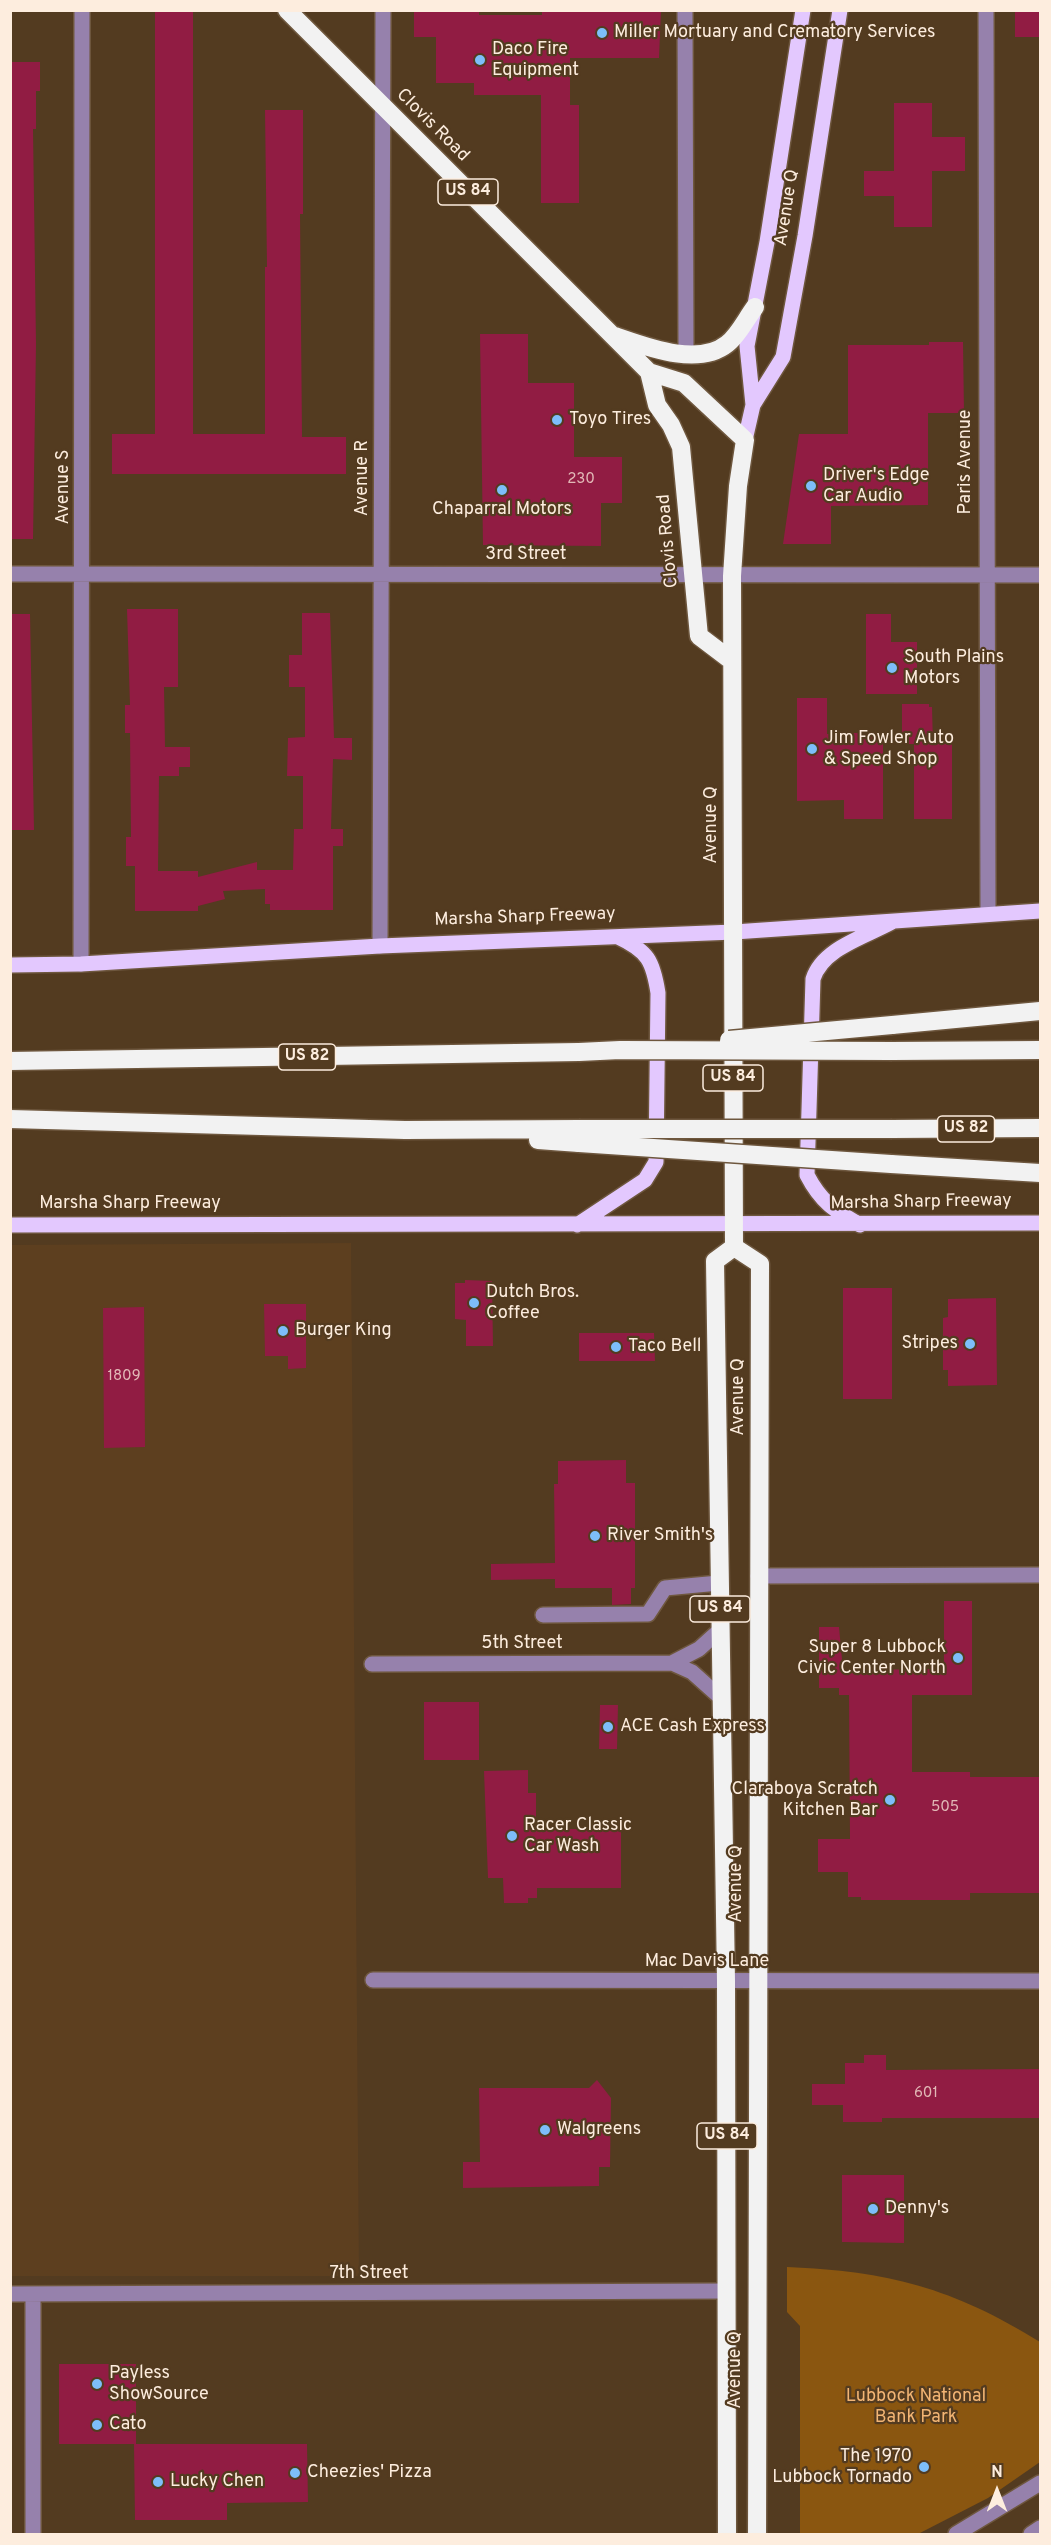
<!DOCTYPE html>
<style>
body{margin:0}
#map{position:relative;width:1051px;height:2545px;overflow:hidden;background:#533b20;font-family:Overpass,sans-serif}
canvas{display:block}
.frame{position:absolute;inset:0;border:12px solid #fdedde;pointer-events:none}
.north{position:absolute;left:967px;top:2461px;width:60px;height:60px;-webkit-text-stroke:4px #533b20;paint-order:stroke;rotate:0deg;font-size:16px;font-weight:700;line-height:24px;text-align:center;color:#fdedde}
.north::after{content:'';display:block;margin:auto;width:21px;height:27px;background:#fdedde;clip-path:polygon(50% 0,100% 100%,50% 72%,0 100%)}
</style>
<div id="map">
<canvas width="1051" height="2545"></canvas>
<div class="frame"></div>
<div class="north">N</div>
</div>
<script>
const ctx = document.querySelector('canvas').getContext('2d');
ctx.lineJoin = 'round';
function fillPath(path, color) { ctx.fillStyle = color; ctx.fill(path, 'evenodd'); }
function trace(path, color, width, dash) { ctx.strokeStyle = color; ctx.lineWidth = width; ctx.lineCap = dash ? 'butt' : 'round'; ctx.setLineDash(dash || []); ctx.stroke(path); }
function label(font, color, halo, rows, align = 'center') {
  ctx.font = font + ' Overpass,sans-serif'; ctx.lineWidth = 4.5; ctx.setLineDash([]); ctx.textBaseline = 'middle'; ctx.strokeStyle = halo; ctx.fillStyle = color; for (const [text, x, y, turn = 0] of rows) {
    ctx.save(); ctx.translate(x, y); ctx.rotate((+turn || 0) * Math.PI / 180); ctx.textAlign = isNaN(turn) ? turn : align; if (halo) ctx.strokeText(text, 0, 0); ctx.fillText(text, 0, 0); ctx.restore();
  }
}
fillPath(new Path2D(`
 M 351,1243 L 359,2276 L 11,2276 L 10,1245 Z`), '#5d3f1f');
fillPath(new Path2D(`
 M 787,2267 C 888,2271 953,2288 1040,2342 L 1040,2462 L 988,2498 L 918,2534 L 800,2534 L 800,2326 L 787,2312 Z`), '#8a5610');
fillPath(new Path2D(`
 M 155,10 L 193,10 L 193,434 L 265,434 L 265,267 L 267,267 L 265,110 L 303,110 L 303,214 L 300,214 L 302,437 L 346,437 L 346,474 L 112,474 L 112,434 L 155,434 Z
 M 414,10 L 479,10 L 479,15 L 542,15 L 542,10 L 661,10 L 659,58 L 570,58 L 570,105 L 579,105 L 579,203 L 541,203 L 541,95 L 474,95 L 474,83 L 436,83 L 436,37 L 414,37 Z
 M 1015,10 L 1041,10 L 1041,37 L 1015,37 Z
 M 10,62 L 40,62 L 40,91 L 36,91 L 36,129 L 33,129 L 36,344 L 33,539 L 10,539 Z
 M 894,103 L 932,103 L 932,137 L 965,137 L 965,171 L 932,171 L 932,227 L 894,227 L 894,196 L 864,196 L 864,171 L 894,171 Z
 M 480,334 L 528,334 L 528,383 L 574,383 L 574,457 L 622,457 L 622,503 L 601,503 L 601,546 L 483,545 Z
 M 929,342 L 963,342 L 964,413 L 928,413 L 928,505 L 831,506 L 831,544 L 783,544 L 799,434 L 848,434 L 848,345 L 929,345 Z
 M 127,609 L 178,609 L 178,687 L 164,687 L 165,747 L 190,747 L 190,767 L 179,767 L 179,776 L 159,776 L 158,871 L 198,871 L 198,877 L 257,862 L 257,870 L 293,870 L 294,829 L 303,829 L 303,776 L 287,776 L 288,738 L 305,737 L 305,687 L 289,687 L 289,655 L 302,655 L 302,613 L 330,613 L 334,738 L 352,738 L 352,760 L 333,759 L 331,829 L 343,829 L 343,846 L 333,846 L 333,910 L 270,910 L 270,904 L 265,904 L 265,889 L 223,891 L 225,899 L 198,906 L 198,911 L 135,911 L 135,866 L 126,866 L 126,837 L 131,837 L 130,733 L 125,733 L 125,705 L 130,705 Z
 M 10,614 L 30,614 L 34,830 L 10,830 Z
 M 866,614 L 891,614 L 891,642 L 917,642 L 917,694 L 866,694 Z
 M 797,698 L 827,698 L 827,734 L 883,732 L 883,819 L 844,819 L 844,800 L 797,801 Z
 M 902,704 L 929,704 L 929,707 L 932,707 L 933,744 L 952,744 L 952,819 L 914,819 L 914,744 L 902,744 Z
 M 465,1280 L 492,1281 L 493,1346 L 466,1346 L 466,1320 L 455,1319 L 455,1283 L 465,1283 Z
 M 843,1288 L 892,1288 L 892,1399 L 843,1399 Z
 M 996,1298 L 997,1385 L 948,1386 L 948,1370 L 943,1370 L 943,1318 L 948,1317 L 948,1299 Z
 M 264,1304 L 306,1304 L 306,1368 L 288,1369 L 288,1356 L 265,1356 Z
 M 144,1307 L 145,1447 L 104,1448 L 103,1308 Z
 M 579,1333 L 654,1333 L 655,1361 L 579,1361 Z
 M 626,1460 L 626,1483 L 635,1483 L 635,1588 L 631,1588 L 631,1604 L 612,1605 L 612,1588 L 555,1588 L 555,1579 L 491,1580 L 491,1564 L 555,1563 L 554,1484 L 558,1484 L 558,1461 Z
 M 944,1601 L 972,1601 L 972,1695 L 912,1695 L 912,1772 L 970,1772 L 970,1777 L 1041,1777 L 1041,1893 L 970,1893 L 970,1900 L 861,1900 L 861,1897 L 848,1897 L 848,1872 L 818,1872 L 818,1839 L 850,1839 L 849,1695 L 839,1695 L 839,1688 L 819,1688 L 819,1627 L 839,1627 L 843,1670 L 944,1669 Z
 M 424,1702 L 479,1702 L 479,1760 L 424,1760 Z
 M 600,1705 L 618,1705 L 617,1749 L 599,1749 Z
 M 528,1770 L 528,1793 L 536,1793 L 536,1829 L 621,1829 L 621,1888 L 537,1888 L 537,1898 L 528,1898 L 528,1903 L 504,1903 L 503,1878 L 488,1878 L 484,1771 Z
 M 864,2055 L 886,2055 L 886,2070 L 1041,2069 L 1041,2118 L 882,2118 L 882,2122 L 843,2122 L 843,2105 L 812,2105 L 812,2084 L 845,2084 L 845,2063 L 864,2063 Z
 M 597,2080 L 611,2098 L 610,2167 L 599,2167 L 599,2186 L 463,2188 L 463,2162 L 480,2162 L 479,2088 L 589,2088 Z
 M 842,2175 L 904,2175 L 904,2243 L 842,2242 Z
 M 59,2364 L 136,2364 L 136,2444 L 307,2444 L 308,2502 L 227,2503 L 227,2520 L 135,2520 L 134,2444 L 59,2444 Z`), '#911c43');
const minor = new Path2D(`
 M 685,10 L 686,353
 M 986,10 L 988,913
 M 10,574 L 1040,575
 M 380,946 L 383,10
 M 81,964 L 82,10
 M 758,1576 L 1040,1575
 M 543,1615 L 648,1614 L 665,1588 L 719,1583
 M 672,1663 L 699,1649 L 720,1630
 M 372,1664 L 672,1663 L 692,1672 L 721,1698
 M 373,1980 L 1040,1981
 M 10,2294 L 727,2291
 M 33,2294 L 33,2534
 M 956,2534 L 1040,2483
 M 1031,2534 L 1040,2528`);
const major = new Path2D(`
 M 753,405 L 783,357 L 805,236 L 840,10
 M 745,440 L 753,405 L 747,346 L 767,242 L 803,10
 M 10,965 L 81,964 L 380,946 L 734,932 L 1040,911
 M 10,1225 L 1040,1223
 M 577,1225 L 645,1180 L 656,1162 L 658,993 C 653,961 648,951 618,937
 M 860,1225 C 834,1210 821,1202 807,1175 L 813,979 C 823,948 865,937 892,922`);
const highway = new Path2D(`
 M 287,10 L 649,372 L 684,383 L 745,440 L 738,486 L 732,576 L 734,1247
 M 615,336 C 647,347 698,367 727,344 C 738,336 746,319 755,307
 M 649,372 L 657,405 L 671,425 L 681,447 L 699,636 L 732,661
 M 892,1025 L 1040,1011
 M 892,1051 L 1040,1050
 M 10,1061 L 579,1052
 M 10,1119 L 405,1130 L 579,1129
 M 892,1129 L 1040,1128
 M 538,1140 L 579,1143
 M 891,1164 L 1040,1173
 M 734,1247 L 760,1264 L 757,2534
 M 727,2534 L 726,1981 L 715,1261 L 734,1247`);
trace(minor, '#6e573e', 18);
trace(major, '#6e573e', 18);
trace(highway, '#6e573e', 21);
trace(minor, '#9681ac', 15);
trace(major, '#e3c8fe', 15);
trace(highway, '#f2f2f2', 18);
const highwayBridge = new Path2D(`
 M 729,1040 L 892,1025
 M 579,1052 L 620,1050 L 892,1051
 M 579,1129 L 892,1129
 M 579,1143 L 891,1164`);
trace(highwayBridge, '#6e573e', 21, []);
trace(highwayBridge, '#f2f2f2', 18);
for (const [x, y, r, color] of [
 [602,33,6,"#7dbef9"],
 [480,60,6,"#7dbef9"],
 [557,420,6,"#7dbef9"],
 [811,486,6,"#7dbef9"],
 [502,490,6,"#7dbef9"],
 [892,668,6,"#7dbef9"],
 [812,749,6,"#7dbef9"],
 [474,1303,6,"#7dbef9"],
 [283,1331,6,"#7dbef9"],
 [970,1344,6,"#7dbef9"],
 [616,1347,6,"#7dbef9"],
 [595,1536,6,"#7dbef9"],
 [958,1658,6,"#7dbef9"],
 [608,1727,6,"#7dbef9"],
 [890,1800,6,"#7dbef9"],
 [512,1836,6,"#7dbef9"],
 [545,2130,6,"#7dbef9"],
 [873,2209,6,"#7dbef9"],
 [97,2384,6,"#7dbef9"],
 [97,2425,6,"#7dbef9"],
 [924,2467,6,"#7dbef9"],
 [295,2473,6,"#7dbef9"],
 [158,2482,6,"#7dbef9"]
]) { const dot = new Path2D(); dot.arc(x, y, r, 0, 2 * Math.PI); ctx.fillStyle = color; ctx.fill(dot); trace(dot, '#533b20', 2); }
label('15px', '#e2b9b7', null, [
 ["230",581,480],
 ["1809",124,1377],
 ["505",945,1808],
 ["601",926,2094]
]);
for (const [x, y, w] of [
 [468,192,60],
 [307,1057,57],
 [733,1078,60],
 [966,1129,57],
 [720,1609,60],
 [727,2136,60]
]) { const box = new Path2D(); box.roundRect(x - w / 2, y - 13, w, 26, 4.5); ctx.fillStyle = '#533b20'; ctx.fill(box); trace(box, '#fdedde', 1.5); }
label('bold 16px', '#fdedde', null, [
 ["US 84",468,192],
 ["US 82",307,1057],
 ["US 84",733,1078],
 ["US 82",966,1129],
 ["US 84",720,1609],
 ["US 84",727,2136]
]);
label('18px', '#fdedde', '#533b20', [
 ["Miller Mortuary and Crematory Services",614,33],
 ["Daco Fire",492,50],
 ["Equipment",492,71],
 ["Toyo Tires",569,420],
 ["Driver's Edge",823,476],
 ["Car Audio",823,497],
 ["Chaparral Motors",502,510,"center"],
 ["South Plains",904,658],
 ["Motors",904,679],
 ["Jim Fowler Auto",824,739],
 ["& Speed Shop",824,760],
 ["Dutch Bros.",486,1293],
 ["Coffee",486,1314],
 ["Burger King",295,1331],
 ["Stripes",958,1344,"right"],
 ["Taco Bell",628,1347],
 ["River Smith's",607,1536],
 ["Super 8 Lubbock",946,1648,"right"],
 ["Civic Center North",946,1669,"right"],
 ["ACE Cash Express",620,1727],
 ["Claraboya Scratch",878,1790,"right"],
 ["Kitchen Bar",878,1811,"right"],
 ["Racer Classic",524,1826],
 ["Car Wash",524,1847],
 ["Walgreens",557,2130],
 ["Denny's",885,2209],
 ["Payless",109,2374],
 ["ShowSource",109,2395],
 ["Cato",109,2425],
 ["The 1970",912,2457,"right"],
 ["Lubbock Tornado",912,2478,"right"],
 ["Cheezies' Pizza",307,2473],
 ["Lucky Chen",170,2482]
], 'left');
label('18px', '#fdedde', '#533b20', [
 ["Clovis Road",432,126,45],
 ["Avenue Q",788,208,-81],
 ["Paris Avenue",966,462,-90],
 ["Avenue R",363,478,-90],
 ["Avenue S",64,487,-90],
 ["Clovis Road",669,541,-95],
 ["3rd Street",526,555],
 ["Avenue Q",712,825,-90],
 ["Marsha Sharp Freeway",525,918,-2],
 ["Marsha Sharp Freeway",921,1203,-1],
 ["Marsha Sharp Freeway",130,1204],
 ["Avenue Q",739,1397,-90],
 ["5th Street",522,1644],
 ["Avenue Q",737,1884,-90],
 ["Mac Davis Lane",707,1962],
 ["7th Street",369,2274],
 ["Avenue Q",736,2370,-90]
]);
label('18px', '#f3b574', '#533b20', [
 ["Lubbock National",916,2397],
 ["Bank Park",916,2418]
]);
</script>
